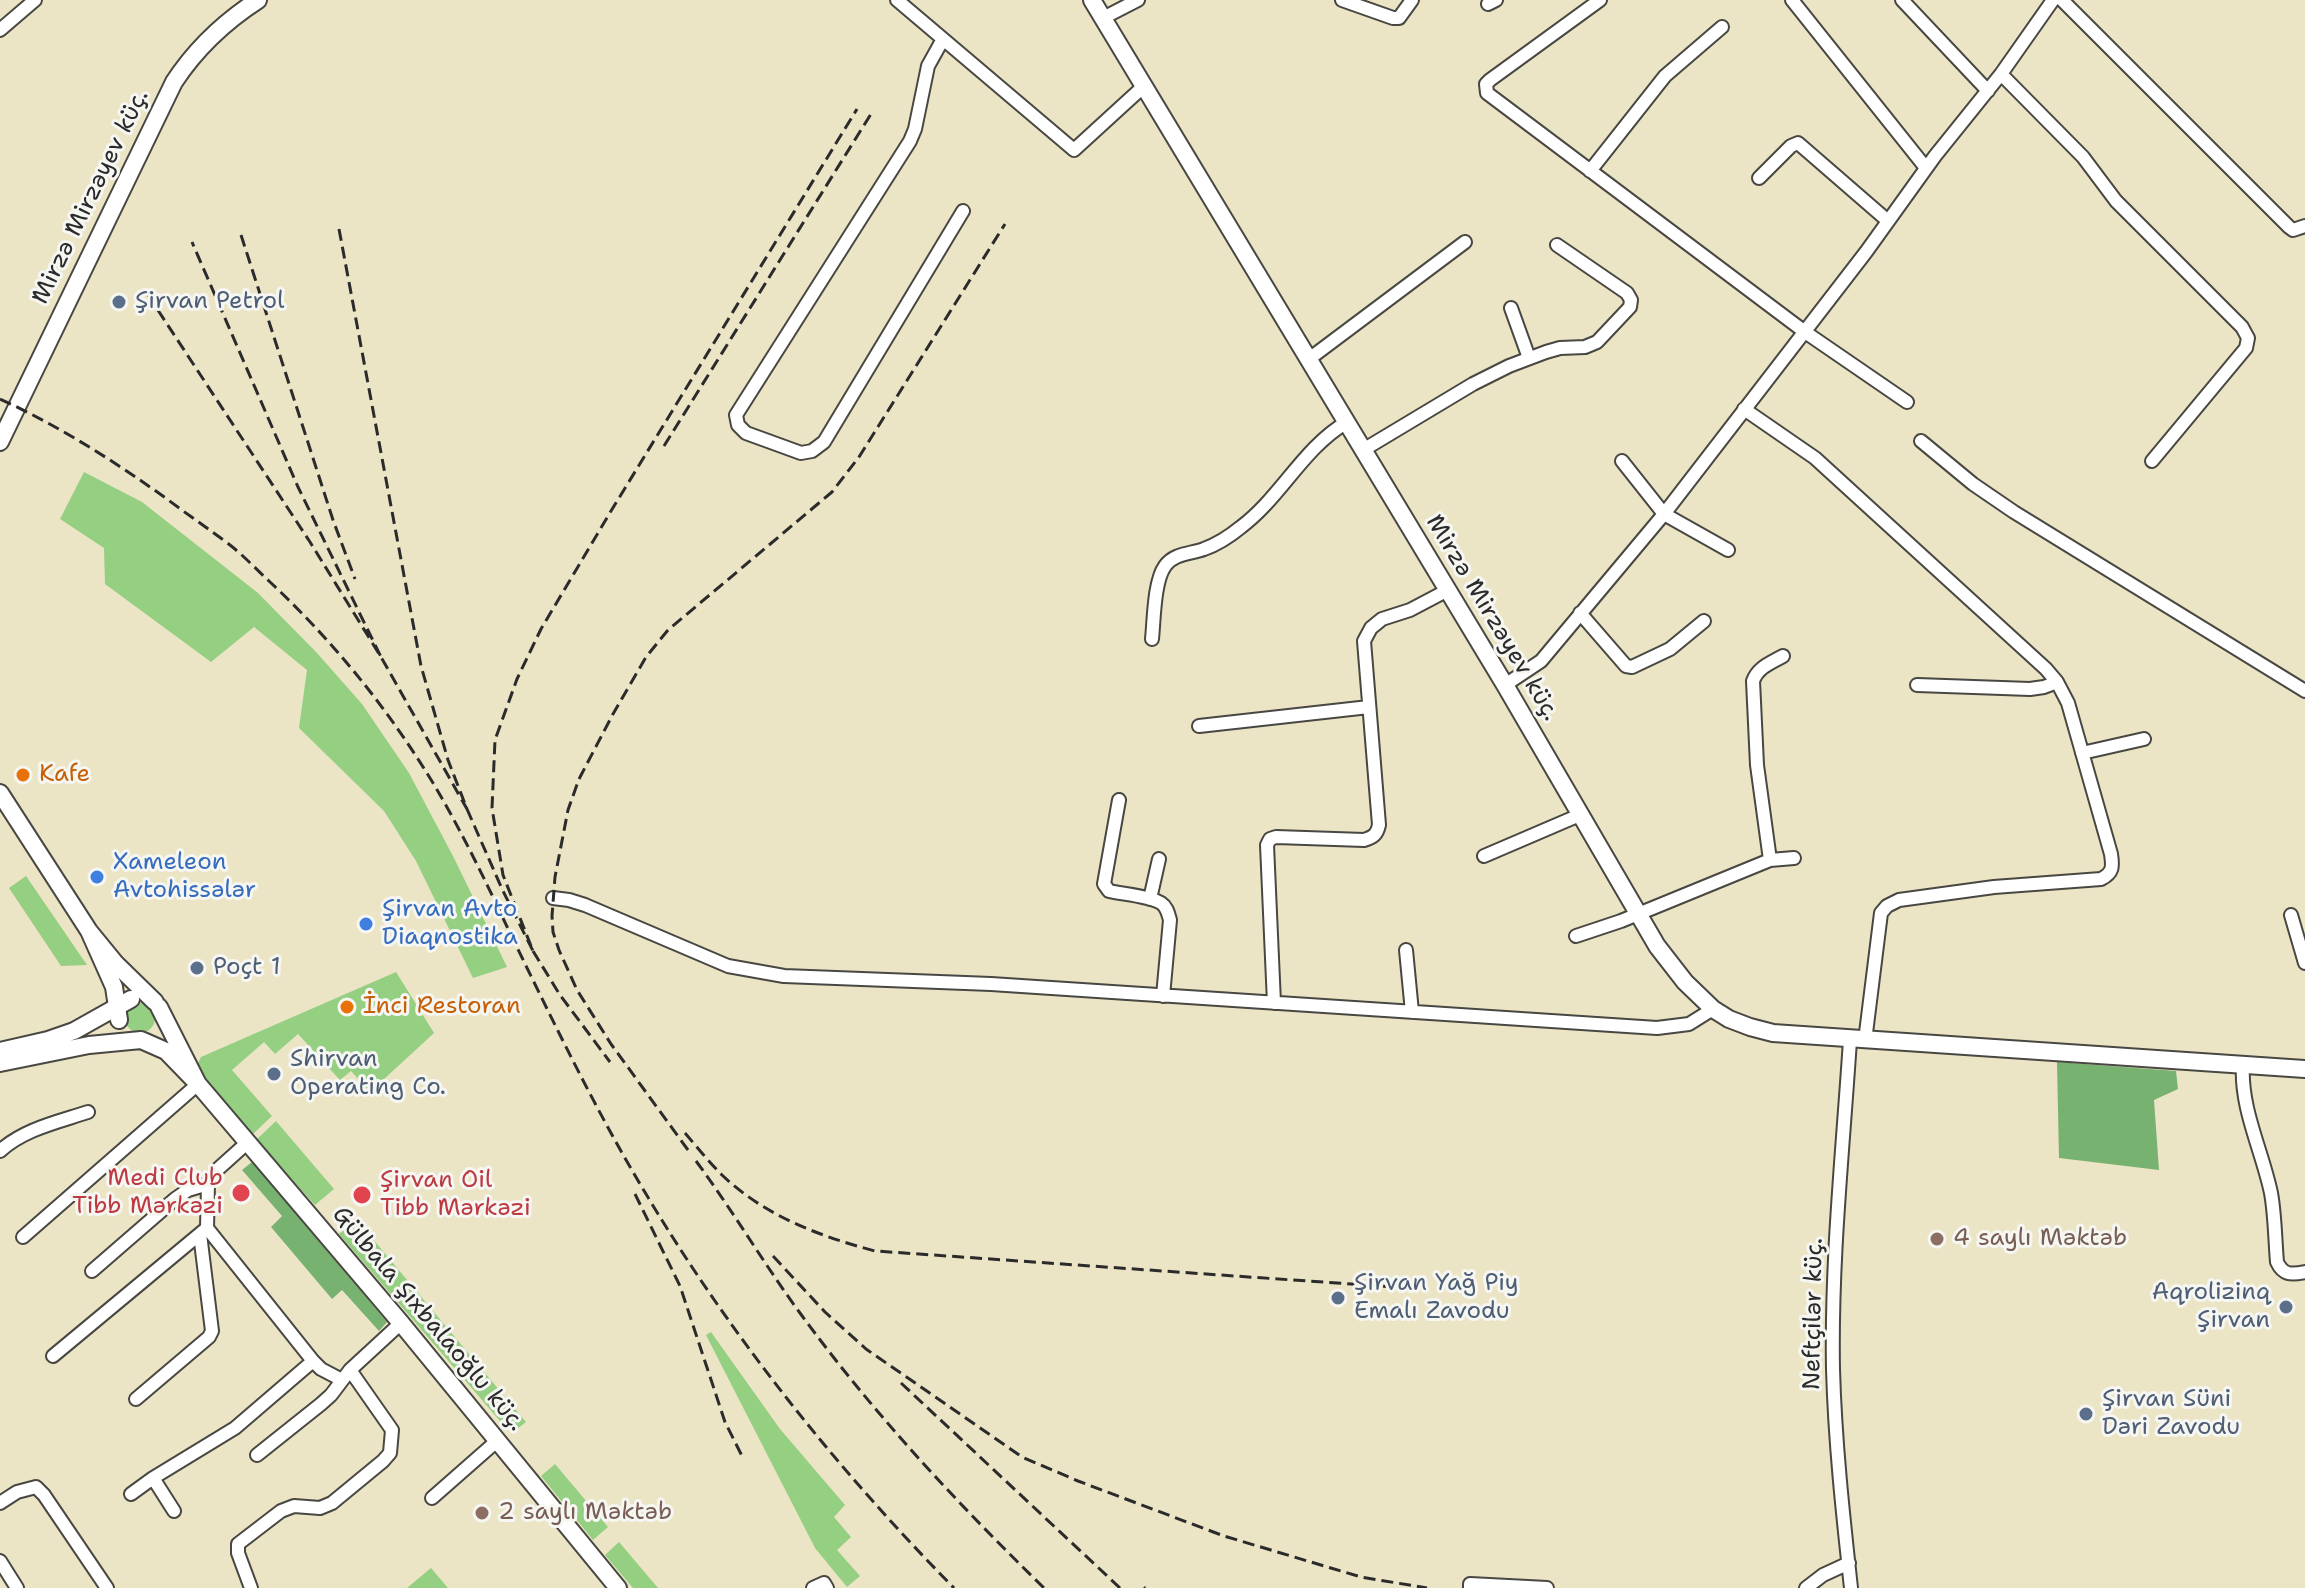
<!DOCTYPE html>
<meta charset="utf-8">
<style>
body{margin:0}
canvas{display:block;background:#ebe4c5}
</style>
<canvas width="2305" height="1588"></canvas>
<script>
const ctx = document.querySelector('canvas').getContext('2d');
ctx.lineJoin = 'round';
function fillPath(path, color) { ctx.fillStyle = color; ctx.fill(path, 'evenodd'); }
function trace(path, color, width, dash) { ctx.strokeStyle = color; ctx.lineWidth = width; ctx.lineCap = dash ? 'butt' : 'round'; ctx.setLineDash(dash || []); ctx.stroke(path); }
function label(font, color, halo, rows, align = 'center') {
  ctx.font = font + ' "Shantell Sans",sans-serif'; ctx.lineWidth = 6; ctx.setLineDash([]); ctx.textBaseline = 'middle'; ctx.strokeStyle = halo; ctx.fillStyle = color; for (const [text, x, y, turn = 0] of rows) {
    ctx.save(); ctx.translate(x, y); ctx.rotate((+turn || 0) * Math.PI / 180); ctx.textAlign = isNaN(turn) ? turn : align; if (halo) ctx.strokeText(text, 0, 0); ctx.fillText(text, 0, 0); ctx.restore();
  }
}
fillPath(new Path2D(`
 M 84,472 L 142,502 L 258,593 L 317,653 L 362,704 L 409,773 L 454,858 L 507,967 L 473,978 L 416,861 L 384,811 L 299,728 L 307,670 L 254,627 L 211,662 L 105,584 L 104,548 L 60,519 Z
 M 26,876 L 87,965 L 61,966 L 9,888 Z
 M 396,972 L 434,1033 L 370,1092 L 351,1071 L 340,1080 L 298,1034 L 275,1054 L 264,1042 L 232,1070 L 272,1116 L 252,1135 L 206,1084 L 196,1067 L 201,1057 Z
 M125 1018a15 15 0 1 1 30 0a15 15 0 1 1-30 0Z
 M 276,1121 L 334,1189 L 315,1205 L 256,1140 Z
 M 356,1219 L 526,1422 L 517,1429 L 505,1417 L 500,1421 L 339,1234 Z
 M 711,1332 L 780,1429 L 845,1505 L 834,1517 L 851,1537 L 837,1550 L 860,1576 L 847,1587 L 815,1548 L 706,1335 Z
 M 555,1464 L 608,1527 L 593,1540 L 541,1476 Z
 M 619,1542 L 658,1588 L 633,1588 L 605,1555 Z
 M 431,1568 L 448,1588 L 407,1588 Z`), '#95cf82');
fillPath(new Path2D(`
 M 2057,1062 L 2176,1071 L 2178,1089 L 2154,1100 L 2159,1170 L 2059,1158 Z
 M 252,1162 L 387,1322 L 379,1331 L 342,1290 L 332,1299 L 271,1227 L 282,1216 L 242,1170 Z`), '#78b270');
const minor = new Path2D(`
 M 897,0 L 1074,150 L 1144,86
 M 1342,0 L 1393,18 L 1399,18 L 1412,0
 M 1600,0 L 1490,80 L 1486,84 L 1487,93 L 1805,332 L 1907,402
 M 1792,0 L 1926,168
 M 1902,0 L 1988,91
 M 2062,0 L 2289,227 L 2293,230 L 2305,226
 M 1488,4 L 1496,0
 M 1103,18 L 1138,0
 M 0,30 L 35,0
 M 943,39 L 928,66 L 915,129 L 910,141 L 736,415 L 738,425 L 746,433 L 801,453 L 812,451 L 824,442 L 963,211
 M 2001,74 L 2083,157 L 2116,201 L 2242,327 L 2248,338 L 2246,348 L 2152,461
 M 1590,171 L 1665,76 L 1722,27
 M 1759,178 L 1791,146 L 1798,143 L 1888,221
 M 1511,308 L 1529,358
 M 1309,359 L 1465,242
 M 1744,409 L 1815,458 L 2046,669 L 2057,682 L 2068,703 L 2111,854 C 2113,867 2113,873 2101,879 L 1994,887 L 1899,900 L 1887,906 L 1881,913 L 1865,1041
 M 1921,441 L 1973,484 L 2014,512 L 2305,691
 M 1363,450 L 1473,384 L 1509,366 L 1546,352 L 1560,348 L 1585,347 L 1597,342 L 1630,307 L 1631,300 L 1627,293 L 1557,245
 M 1622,461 L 1664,514 L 1728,550
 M 1580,613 L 1626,666 L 1632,667 L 1670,649 L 1704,621
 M 1152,639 C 1154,620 1154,581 1165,566 C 1174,553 1191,554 1204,549 C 1218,544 1230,536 1241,527 C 1281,497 1303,448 1347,422
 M 1505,685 L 1541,661 L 1664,514 L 1866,252 L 1935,156 L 2001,74 L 2053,0
 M 1917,685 L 2030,689 L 2044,687 L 2057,682
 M 1199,726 L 1369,707
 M 2082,753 L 2144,739
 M 1119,800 L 1104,884 L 1109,891 C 1122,894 1150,896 1161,903 C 1167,907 1168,913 1170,920 L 1163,996
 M 1484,856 L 1582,814
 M 1770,860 L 1794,858
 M 553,898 L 569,900 L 585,905 L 728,966 L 784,976 L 991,984 L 1657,1028 L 1689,1024 L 1713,1009
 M 1150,899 L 1159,859
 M 2291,915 L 2305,963
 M 1576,936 L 1621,921 L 1770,860 L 1757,765 L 1753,681 C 1758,667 1771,663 1783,656
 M 1406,950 L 1412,1012
 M 1274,1003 L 1267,845 L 1270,839 L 1276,837 L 1364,840 C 1374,837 1377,834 1379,825 L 1364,641 L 1371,628 L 1382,619 L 1410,610 L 1448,590
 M 1850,1040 C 1843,1149 1831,1259 1833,1369 C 1835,1442 1843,1515 1851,1588
 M 2243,1064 C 2240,1108 2262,1150 2271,1193 C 2275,1215 2275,1239 2277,1262 C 2283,1275 2291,1275 2305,1272
 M 248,1142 L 218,1169 L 208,1184 L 207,1228 L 313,1361 L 321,1369 L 342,1380
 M 0,1151 C 24,1129 58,1122 88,1112
 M 23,1237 L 198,1084
 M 92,1271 L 175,1199 L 188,1190 L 208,1184
 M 53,1356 L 207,1228
 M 136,1399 L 209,1337 L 212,1331 L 200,1234
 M 257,1455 L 321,1404 L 331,1395 L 350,1370 L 401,1323
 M 153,1478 L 174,1511
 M 131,1494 L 153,1478 L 235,1428 L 313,1361
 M 432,1498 L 498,1440
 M 0,1503 L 17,1492 L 36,1487 L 44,1495 L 107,1588
 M 0,1561 L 17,1588
 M 251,1588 L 238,1553 L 238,1544 L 281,1511 L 294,1506 L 320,1508 L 332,1503 L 383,1461 L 390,1453 L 392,1430 L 350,1370
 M 813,1588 L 824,1583 L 827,1588
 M 1470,1588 L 1470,1584 L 1547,1588
 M 1806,1588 L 1823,1575 L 1849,1563`);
const secondary = new Path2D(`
 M 1092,0 L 1505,685 L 1657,946 L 1685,982 L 1713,1009 L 1729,1019 L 1750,1027 L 1773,1033 L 2305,1069
 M 0,442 L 174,82 C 197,47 224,22 258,0
 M 0,793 L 89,931
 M 119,1020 L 114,987 L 89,931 L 116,964 L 155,1002
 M 0,1051 L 48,1040 L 74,1031 L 131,999
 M 0,1063 L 89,1045 L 141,1040 L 166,1051 L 198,1084 L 159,1007
 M 198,1084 L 401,1323 L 618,1588`);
trace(minor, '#484742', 16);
trace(secondary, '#484742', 20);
trace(minor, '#fff', 12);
trace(secondary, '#fff', 16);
trace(new Path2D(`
 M 339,229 L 421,666 L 448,760 L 467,809 L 381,657
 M 241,235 L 333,520 L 355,579
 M 148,295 L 310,542 L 381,657 L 298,487 L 192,242
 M 0,399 C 59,426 114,461 167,499 C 188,515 209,529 230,545 C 244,556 257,570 270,582 C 335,643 390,711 436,788 C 463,834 487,884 510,933 C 552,1019 594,1107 643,1189 C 729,1334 836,1468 954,1588
 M 664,446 L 871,114
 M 467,809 L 502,889 L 533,951 L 503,875 L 492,808 L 495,740 L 517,679 L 541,629 L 611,511 L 857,109
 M 533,951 L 560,995 L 610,1062
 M 685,1133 C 697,1147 709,1162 722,1175 C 765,1216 819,1236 875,1251 L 1408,1288
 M 688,1150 L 611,1044 L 577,990 L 559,950 L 553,932 L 552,916 L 555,877 L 568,810 L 579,779 L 613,714 L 646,657 L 668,630 L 832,492 L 859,457 L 1005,224
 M 696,1161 C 733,1211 764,1264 800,1313 C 873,1413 956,1502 1044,1588
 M 635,1194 L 680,1286 L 725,1422 L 742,1456
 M 773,1256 L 825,1312 L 866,1349 L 1022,1457 L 1078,1481 L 1224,1536 L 1361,1577 L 1427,1588
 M 901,1383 L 1120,1588
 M 1144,1587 L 1145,1588`), '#2b2b2b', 3, [12, 6]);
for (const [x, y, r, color] of [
 [119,302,8,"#5c6f8a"],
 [23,775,8,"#e8710a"],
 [97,877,8,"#3f7fe0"],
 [366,924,8,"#3f7fe0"],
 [197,968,8,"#5c6f8a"],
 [347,1007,8,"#e8710a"],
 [274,1074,8,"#5c6f8a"],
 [241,1193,10,"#e0444e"],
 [362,1195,10,"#e0444e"],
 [1937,1239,8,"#8d6e63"],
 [1338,1298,8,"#5c6f8a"],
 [2286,1307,8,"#5c6f8a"],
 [2086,1414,8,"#5c6f8a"],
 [482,1513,8,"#8d6e63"]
]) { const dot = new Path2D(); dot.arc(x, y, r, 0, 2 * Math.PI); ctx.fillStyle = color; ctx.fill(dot); trace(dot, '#f6f6f2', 3); }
label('24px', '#2b2b2b', '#f6f6f2', [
 ["Mirzə Mirzəyev küç.",91,197,-64],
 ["Mirzə Mirzəyev küç.",1492,618,59],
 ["Neftçilər küç.",1814,1314,-89],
 ["Gülbala Şıxbalaoğlu küç.",428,1319,50]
]);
label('24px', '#4e5e75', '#f6f6f2', [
 ["Şirvan Petrol",135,302],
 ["Poçt 1",213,968],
 ["Shirvan",290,1060],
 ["Operating Co.",290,1088],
 ["Şirvan Yağ Piy",1354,1284],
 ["Emalı Zavodu",1354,1312],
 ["Aqrolizinq",2270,1293,"right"],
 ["Şirvan",2270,1321,"right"],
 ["Şirvan Süni",2102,1400],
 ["Dəri Zavodu",2102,1428]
], 'left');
label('24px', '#c56008', '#f6f6f2', [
 ["Kafe",39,775],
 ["İnci Restoran",363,1007]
], 'left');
label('24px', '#366cbe', '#f6f6f2', [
 ["Xameleon",113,863],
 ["Avtohissələr",113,891],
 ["Şirvan Avto",382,910],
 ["Diaqnostika",382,938]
], 'left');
label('24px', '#be3a42', '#f6f6f2', [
 ["Medi Club",223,1179],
 ["Tibb Mərkəzi",223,1207],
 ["Şirvan Oil",380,1181,"left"],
 ["Tibb Mərkəzi",380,1209,"left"]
], 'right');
label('24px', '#785e54', '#f6f6f2', [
 ["4 saylı Məktəb",1953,1239],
 ["2 saylı Məktəb",498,1513]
], 'left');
</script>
